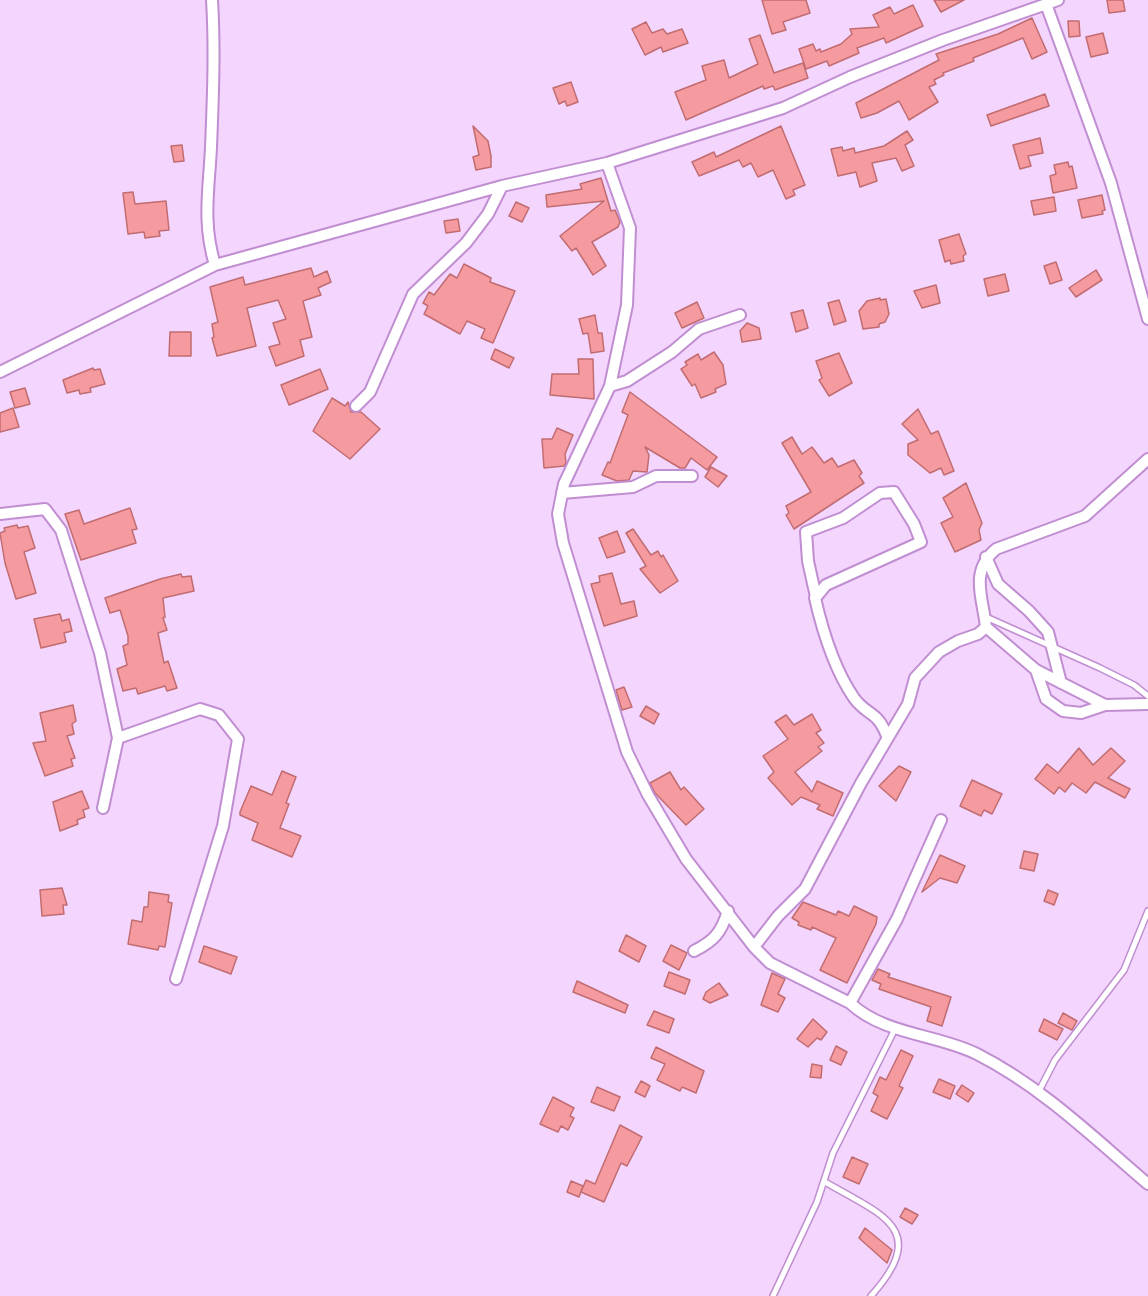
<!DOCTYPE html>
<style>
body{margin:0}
canvas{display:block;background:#f3d5fe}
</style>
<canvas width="1148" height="1296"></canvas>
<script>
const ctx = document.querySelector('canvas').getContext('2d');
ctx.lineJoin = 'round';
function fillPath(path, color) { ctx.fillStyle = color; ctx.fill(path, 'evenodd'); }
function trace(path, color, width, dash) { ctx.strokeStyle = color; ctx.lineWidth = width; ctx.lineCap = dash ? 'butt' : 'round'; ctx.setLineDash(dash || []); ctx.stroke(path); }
const building = new Path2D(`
 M 762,0 L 806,0 L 810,13 L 783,22 L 786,30 L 772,34 Z
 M 934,0 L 964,0 L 941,12 Z
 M 1107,0 L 1123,0 L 1125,11 L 1109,13 Z
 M 913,5 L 923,26 L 886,43 L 884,38 L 857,48 L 859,53 L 829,66 L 827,61 L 806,69 L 799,49 L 813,44 L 816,51 L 820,49 L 821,52 L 841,44 L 852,34 L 850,29 L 879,27 L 873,15 L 890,7 L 894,14 Z
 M 1032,18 L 1047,52 L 1032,59 L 1023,38 L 973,58 L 974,61 L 943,73 L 944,75 L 934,80 L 936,84 L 929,87 L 938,102 L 909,120 L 899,101 L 877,113 L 861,118 L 856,103 L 939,60 L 936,54 L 998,34 Z
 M 1068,21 L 1079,21 L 1080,36 L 1069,37 Z
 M 646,22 L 652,33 L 663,29 L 667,34 L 682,29 L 688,43 L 663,52 L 661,47 L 645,55 L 632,29 Z
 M 1103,33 L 1108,53 L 1091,57 L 1086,37 Z
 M 760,35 L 774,73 L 803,63 L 808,78 L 775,90 L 773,86 L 764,89 L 763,86 L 686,120 L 675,92 L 706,80 L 702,66 L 724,60 L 729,78 L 758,64 L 749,39 Z
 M 571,82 L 578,102 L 567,106 L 565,101 L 559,104 L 553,88 Z
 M 1045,94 L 1049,106 L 991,126 L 987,115 Z
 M 473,126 L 488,141 L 491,156 L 491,167 L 476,170 L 473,157 L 479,155 Z
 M 781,126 L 805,185 L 793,190 L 795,195 L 786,199 L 773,170 L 758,177 L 751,163 L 743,167 L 739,160 L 699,176 L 692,162 L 714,152 L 716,157 Z
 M 907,131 L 913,140 L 905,145 L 914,166 L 902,171 L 896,158 L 872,163 L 877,181 L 860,187 L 856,172 L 838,176 L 831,149 L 842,147 L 843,151 L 854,148 L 855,153 L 884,146 Z
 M 1040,138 L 1043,153 L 1028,156 L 1031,166 L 1020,169 L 1013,145 Z
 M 182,145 L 184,161 L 174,162 L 171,146 Z
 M 1068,162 L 1069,167 L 1072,166 L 1077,188 L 1053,193 L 1050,176 L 1056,174 L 1054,165 Z
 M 601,178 L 611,211 L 615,210 L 620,222 L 618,227 L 592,242 L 606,266 L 593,275 L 576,248 L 572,251 L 560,236 L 604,201 L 547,207 L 546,195 L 582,189 L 580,184 Z
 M 133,192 L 135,204 L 166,201 L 169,230 L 159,231 L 160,236 L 145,238 L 144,232 L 128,234 L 123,193 Z
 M 1102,195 L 1105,210 L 1102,211 L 1103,214 L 1082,218 L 1078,200 Z
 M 1054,197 L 1056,211 L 1034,215 L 1031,201 Z
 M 516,202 L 529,208 L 522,222 L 509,216 Z
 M 458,219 L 460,231 L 446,233 L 444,221 Z
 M 959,234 L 966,254 L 963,256 L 964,261 L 951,264 L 950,260 L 945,262 L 939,240 Z
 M 1056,262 L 1062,280 L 1050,284 L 1044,266 Z
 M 464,264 L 491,278 L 490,282 L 515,291 L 493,343 L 481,338 L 485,329 L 467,321 L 460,334 L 424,314 L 428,306 L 423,303 L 429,292 L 434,295 L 450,274 L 457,278 Z
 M 311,268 L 314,277 L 327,271 L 331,282 L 318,288 L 321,295 L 303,301 L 312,337 L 300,340 L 304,356 L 276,366 L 269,347 L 280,344 L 273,323 L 286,319 L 278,300 L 247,308 L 256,346 L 217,356 L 212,338 L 214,337 L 212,324 L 218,322 L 210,287 L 243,277 L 245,285 Z
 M 1096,270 L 1102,280 L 1076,297 L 1069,288 Z
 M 1005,274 L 1009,291 L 988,296 L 984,279 Z
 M 936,285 L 940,303 L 922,308 L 914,291 Z
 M 880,298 L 880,300 L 886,299 L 889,314 L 885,322 L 879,324 L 879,327 L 863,329 L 859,311 L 867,301 Z
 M 839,300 L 846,321 L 834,325 L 828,303 Z
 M 697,302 L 704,318 L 682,328 L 675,313 Z
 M 803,310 L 808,328 L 796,332 L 791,313 Z
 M 595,315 L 598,333 L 602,333 L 604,351 L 591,353 L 588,333 L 583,334 L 579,319 Z
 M 747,323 L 759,328 L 761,339 L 742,342 L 740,331 Z
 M 170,332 L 191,332 L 191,356 L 169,356 Z
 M 495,349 L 514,358 L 509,368 L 491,359 Z
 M 714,352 L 723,365 L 726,384 L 715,389 L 716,392 L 701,398 L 695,384 L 692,386 L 681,369 L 687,365 L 685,362 L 698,354 L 701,360 Z
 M 839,353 L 852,383 L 829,396 L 819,380 L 822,378 L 816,361 Z
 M 578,359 L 593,359 L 594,399 L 550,395 L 552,374 L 579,374 Z
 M 93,368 L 94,370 L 100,369 L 105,384 L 90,388 L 91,392 L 80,394 L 79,390 L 67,393 L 63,380 Z
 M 320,369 L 328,389 L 289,405 L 281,385 Z
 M 25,388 L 30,404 L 15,408 L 10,392 Z
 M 630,392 L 717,457 L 707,470 L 691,458 L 685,468 L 680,468 L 645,447 L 649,455 L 647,472 L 633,471 L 629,480 L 617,481 L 602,475 L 608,462 L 610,463 L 628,415 L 622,412 Z
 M 332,398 L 345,406 L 348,402 L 351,412 L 361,412 L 380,429 L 350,459 L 313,431 Z
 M 13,408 L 19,427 L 0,432 L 0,413 Z
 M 918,409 L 931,434 L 938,431 L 954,471 L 944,475 L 941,468 L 930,473 L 908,455 L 908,444 L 918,440 L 902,424 Z
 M 557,428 L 573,435 L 565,454 L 566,463 L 564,466 L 544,468 L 542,439 L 552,439 Z
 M 792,437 L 802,454 L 812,447 L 824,463 L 832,458 L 838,467 L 854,460 L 862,473 L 859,476 L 864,483 L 794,529 L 786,515 L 789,513 L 786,506 L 811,492 L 782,443 Z
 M 711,467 L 727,476 L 718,487 L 705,477 Z
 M 966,483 L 982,523 L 979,530 L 981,540 L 955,552 L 941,523 L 953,517 L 943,498 Z
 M 130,508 L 137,529 L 132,530 L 136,543 L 81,560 L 65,514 L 79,510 L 84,524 Z
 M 17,525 L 18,528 L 28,526 L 35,548 L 24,552 L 36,593 L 16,599 L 5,563 L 0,533 L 5,531 L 4,528 Z
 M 633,529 L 651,555 L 658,551 L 661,557 L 663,555 L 678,581 L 660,593 L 640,569 L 646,566 L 626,533 Z
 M 617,531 L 625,552 L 607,558 L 599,538 Z
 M 612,573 L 621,604 L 634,601 L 637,616 L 604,626 L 591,584 L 600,582 L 599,576 Z
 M 181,574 L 182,577 L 191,576 L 194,591 L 163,598 L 165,617 L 163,618 L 167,630 L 158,633 L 164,663 L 168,661 L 177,688 L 167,691 L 165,686 L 138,694 L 136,688 L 123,691 L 117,669 L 127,665 L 123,646 L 128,644 L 128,636 L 120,610 L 110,613 L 105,598 L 160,579 Z
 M 60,614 L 62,621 L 69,619 L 72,631 L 64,633 L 66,642 L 41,648 L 34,619 Z
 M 624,687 L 632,707 L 622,710 L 616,690 Z
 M 73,705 L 76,721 L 72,724 L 74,734 L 67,736 L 75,758 L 71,759 L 73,766 L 45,776 L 33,743 L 46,741 L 40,713 Z
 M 646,706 L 659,714 L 654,724 L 640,716 Z
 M 812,714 L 821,730 L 816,733 L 824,743 L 818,747 L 822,751 L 795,772 L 812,792 L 817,781 L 843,793 L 833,816 L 817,809 L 820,805 L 801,797 L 792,805 L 768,778 L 774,772 L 763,756 L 788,739 L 775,722 L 786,715 L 794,725 Z
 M 1079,748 L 1093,765 L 1111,748 L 1125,761 L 1108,778 L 1130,789 L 1125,798 L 1095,782 L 1086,793 L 1072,783 L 1065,792 L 1059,787 L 1054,794 L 1035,779 L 1047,764 L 1058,773 Z
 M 899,766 L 911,772 L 896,801 L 879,786 Z
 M 282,771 L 296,777 L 286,803 L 289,804 L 280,828 L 301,836 L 292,857 L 252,840 L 258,823 L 240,815 L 240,812 L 251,786 L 272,795 Z
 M 670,772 L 681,790 L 684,787 L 704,809 L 686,825 L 655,793 L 650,783 Z
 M 972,780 L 1002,794 L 992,814 L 984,810 L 981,816 L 960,806 Z
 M 82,791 L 89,808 L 83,810 L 85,817 L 77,820 L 78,824 L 60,831 L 53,802 Z
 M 1024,851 L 1038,854 L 1034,871 L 1020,868 Z
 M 940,855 L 965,866 L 957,883 L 940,878 L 922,892 Z
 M 62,888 L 67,905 L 63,905 L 64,914 L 42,916 L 40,890 Z
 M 1048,890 L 1058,894 L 1054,905 L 1044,901 Z
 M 149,892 L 169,895 L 168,902 L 172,903 L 165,947 L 159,946 L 158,950 L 128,944 L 132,920 L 142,922 L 144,907 L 148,907 Z
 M 803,902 L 836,915 L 838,911 L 849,916 L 854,906 L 877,917 L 876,924 L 847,983 L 820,970 L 836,938 L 812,927 L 811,930 L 798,925 L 799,922 L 792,918 Z
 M 626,935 L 646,946 L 639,962 L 619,951 Z
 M 671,945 L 687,953 L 679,970 L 663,961 Z
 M 204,946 L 237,957 L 231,974 L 199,962 Z
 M 878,969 L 890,974 L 888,977 L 951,997 L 942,1026 L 927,1021 L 931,1007 L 879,989 L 881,984 L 872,980 Z
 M 669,972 L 690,980 L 685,994 L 664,986 Z
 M 772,973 L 785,979 L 778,994 L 785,998 L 778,1012 L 761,1005 Z
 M 577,981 L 628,1005 L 625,1013 L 573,992 Z
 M 719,983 L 728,995 L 710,1003 L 703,999 L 706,992 Z
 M 654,1011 L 674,1019 L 669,1033 L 647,1025 Z
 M 1063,1013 L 1077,1021 L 1072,1030 L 1058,1023 Z
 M 813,1019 L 827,1032 L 821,1040 L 817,1038 L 808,1047 L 797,1039 Z
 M 1044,1019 L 1063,1029 L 1057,1040 L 1039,1031 Z
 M 836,1046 L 847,1052 L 841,1065 L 830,1060 Z
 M 656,1047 L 704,1071 L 696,1093 L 682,1087 L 680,1091 L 657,1080 L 665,1064 L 651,1058 Z
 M 901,1050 L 913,1056 L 899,1086 L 903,1088 L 887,1119 L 871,1111 L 878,1096 L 873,1093 L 880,1077 L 886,1080 Z
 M 812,1064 L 822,1066 L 821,1078 L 810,1077 Z
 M 939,1079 L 955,1086 L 950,1099 L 933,1092 Z
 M 641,1081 L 650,1086 L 645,1097 L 635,1092 Z
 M 962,1085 L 974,1093 L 968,1102 L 956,1094 Z
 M 597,1087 L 620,1097 L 614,1111 L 591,1102 Z
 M 553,1097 L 574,1108 L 570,1116 L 574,1118 L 568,1130 L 561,1126 L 558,1132 L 540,1124 Z
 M 620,1125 L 642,1137 L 627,1166 L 621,1163 L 604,1202 L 581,1192 L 586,1180 L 595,1184 Z
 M 852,1157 L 868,1164 L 859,1184 L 843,1177 Z
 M 571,1181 L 583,1186 L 579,1197 L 567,1192 Z
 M 905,1208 L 918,1215 L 912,1224 L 900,1217 Z
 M 865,1228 L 892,1250 L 887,1263 L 859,1238 Z`);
fillPath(building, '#f59b9f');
trace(building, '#c16c71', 1.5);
const lane = new Path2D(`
 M 986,617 L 1100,668 L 1134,685 L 1148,696
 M 1039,1091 L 1055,1060 L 1124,970 L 1148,911
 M 825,1182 C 882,1215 931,1229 871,1296
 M 773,1296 L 817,1202 L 833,1153 L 895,1029`);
const street = new Path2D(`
 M 212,0 C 215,49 213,98 211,147 C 209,190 202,222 215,265
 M 1046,4 L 1111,183 L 1148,319
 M 607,163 L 630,228 L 627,305 L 610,386 L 564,484 L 558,514 L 563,543 L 627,752 L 648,795 L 686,859 L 754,947 L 770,963 L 850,1003 C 884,1035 937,1034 977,1054 C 1042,1087 1093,1137 1148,1184
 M 0,372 L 215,265 L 502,186 L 607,163 L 783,108 L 850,77 L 943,40 L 1058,0
 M 610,386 L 627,381 L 672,352 L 699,329 L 740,315
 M 356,406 L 370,392 L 413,294 L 466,243 L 488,214 L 502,186
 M 562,493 L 633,487 L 656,476 L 692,476
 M 0,514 L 45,509 L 61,530 L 100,653 L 118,738 L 103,808
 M 986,557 L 998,584 L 1029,611 L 1048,632 L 1061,683
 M 816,597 L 808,561 L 806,532 L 843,518 L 880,493 L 894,492 L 914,524 L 921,542 L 826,585 L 816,597 L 815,598 C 823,633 834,669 854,698 C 867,716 877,710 887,736
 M 986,627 L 1036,670 L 1046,699 L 1063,711 L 1081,713 L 1105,705 L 1148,704
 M 1036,670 L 1105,705
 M 118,738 L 200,709 L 219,715 L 238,739 L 223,826 L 176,979
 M 754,947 L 778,916 L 805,889 L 861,783 L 908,704 L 915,678 L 939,652 L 958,641 L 978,634 L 986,627 C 983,598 969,572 996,549 L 1085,516 L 1148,459
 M 694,951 C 714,941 721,933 728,911
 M 850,1003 L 897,919 L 941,820`);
trace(lane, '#c08ed1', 8);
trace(street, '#c08ed1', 14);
trace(lane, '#fff', 5);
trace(street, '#fff', 10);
</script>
